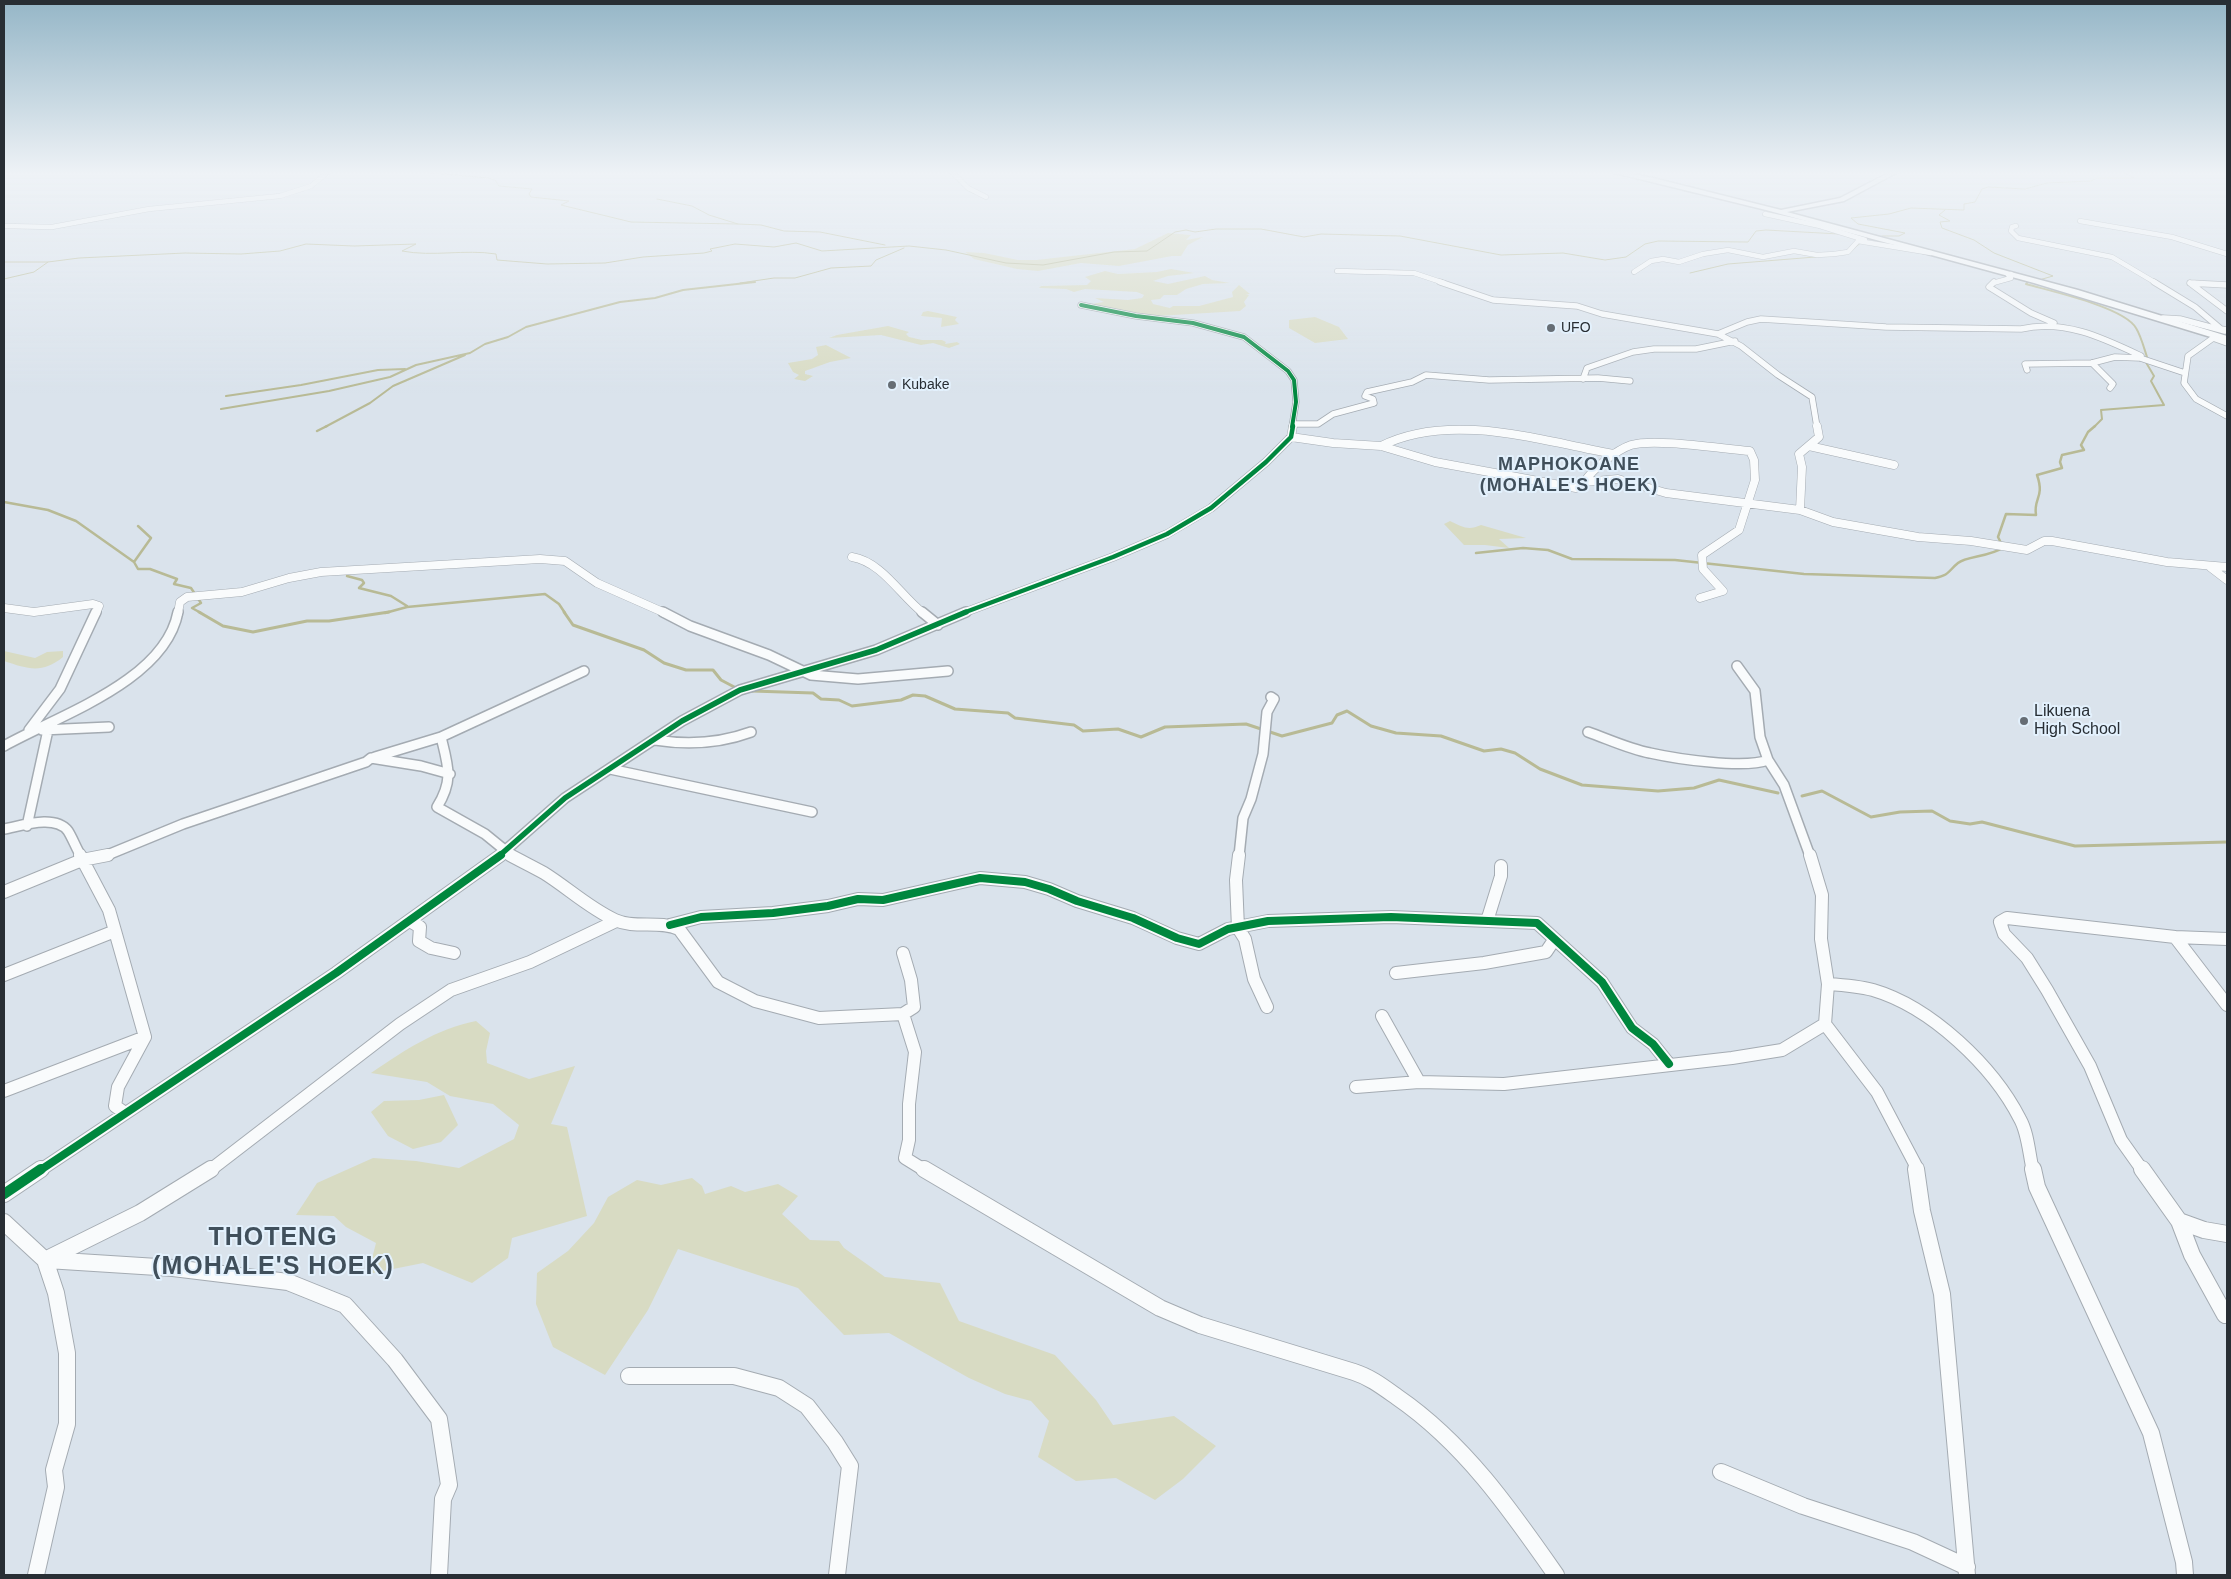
<!DOCTYPE html>
<style>
body{margin:0}
#map{position:relative;width:2231px;height:1579px;overflow:hidden;background:#dae3ec;font-family:Arial,sans-serif}
canvas{display:block}
.frame{position:absolute;inset:0;border:5px solid #282e34;pointer-events:none}
</style>
<div id="map">
<canvas width="2231" height="1579"></canvas>
<div class="frame"></div>
</div>
<script>
const ctx = document.querySelector('canvas').getContext('2d');
ctx.lineJoin = 'round';
function fillPath(path, color) { ctx.fillStyle = color; ctx.fill(path, 'evenodd'); }
function trace(path, color, width, dash) { ctx.strokeStyle = color; ctx.lineWidth = width; ctx.lineCap = dash ? 'butt' : 'round'; ctx.setLineDash(dash || []); ctx.stroke(path); }
function label(font, color, halo, rows, align = 'center') {
  ctx.font = font + ' Arial,sans-serif'; ctx.lineWidth = 4; ctx.setLineDash([]); ctx.textBaseline = 'middle'; ctx.strokeStyle = halo; ctx.fillStyle = color; for (const [text, x, y, turn = 0] of rows) {
    ctx.save(); ctx.translate(x, y); ctx.rotate((+turn || 0) * Math.PI / 180); ctx.textAlign = isNaN(turn) ? turn : align; if (halo) ctx.strokeText(text, 0, 0); ctx.fillText(text, 0, 0); ctx.restore();
  }
}
fillPath(new Path2D(`
 M 1168,233 L 1191,235 L 1186,240 L 1203,237 L 1188,245 L 1181,256 L 1172,256 L 1119,266 L 1081,263 L 1038,271 L 1017,269 L 974,259 L 965,252 L 984,253 L 1018,260 L 1036,260 L 1135,249 Z
 M 1171,269 L 1194,273 L 1168,276 L 1153,281 L 1168,284 L 1205,276 L 1212,280 L 1230,283 L 1203,284 L 1186,289 L 1177,295 L 1164,295 L 1160,299 L 1151,300 L 1153,304 L 1170,308 L 1173,306 L 1199,306 L 1233,297 L 1232,292 L 1239,285 L 1250,294 L 1246,294 L 1249,295 L 1244,302 L 1246,306 L 1240,311 L 1157,316 L 1085,305 L 1104,302 L 1095,298 L 1128,300 L 1142,298 L 1144,295 L 1137,292 L 1085,289 L 1074,292 L 1066,289 L 1039,288 L 1041,286 L 1087,285 L 1091,281 L 1085,277 L 1105,271 L 1118,274 L 1157,272 Z
 M 928,311 L 957,317 L 955,320 L 959,324 L 941,327 L 942,318 L 921,316 L 923,312 Z
 M 1315,317 L 1339,327 L 1348,339 L 1315,343 L 1289,328 L 1289,320 Z
 M 888,326 L 909,332 L 906,334 L 909,337 L 922,340 L 942,340 L 946,342 L 945,344 L 957,342 L 960,344 L 949,348 L 933,343 L 921,345 L 881,335 L 829,338 L 837,335 Z
 M 826,345 L 851,358 L 830,362 L 805,371 L 805,374 L 813,376 L 805,381 L 794,379 L 799,375 L 793,372 L 788,363 L 812,359 L 818,355 L 816,347 Z
 M 1450,521 C 1463,527 1468,531 1481,525 L 1526,538 L 1499,539 L 1509,548 L 1485,545 L 1464,545 L 1444,524 Z
 M 4,651 L 35,658 L 47,652 L 63,651 L 63,657 C 42,674 28,669 4,661 Z
 M 476,1021 L 490,1033 L 486,1051 L 487,1063 L 529,1079 L 575,1066 L 551,1124 L 567,1127 L 587,1216 L 512,1238 L 508,1258 L 472,1283 L 423,1263 L 368,1274 L 376,1243 L 346,1227 L 334,1216 L 296,1215 L 317,1183 L 373,1158 L 416,1161 L 459,1168 L 514,1139 L 519,1125 L 493,1104 L 450,1096 L 427,1082 L 371,1073 C 407,1049 434,1030 476,1021 Z
 M 444,1095 L 458,1125 L 441,1142 L 413,1149 L 388,1136 L 371,1112 L 384,1101 L 419,1100 Z
 M 692,1178 L 702,1186 L 705,1194 L 731,1186 L 745,1192 L 778,1184 L 798,1196 L 782,1214 L 810,1240 L 839,1241 L 844,1248 L 885,1277 L 940,1283 L 959,1321 L 1055,1355 L 1096,1400 L 1113,1425 L 1174,1416 L 1216,1446 L 1183,1479 L 1155,1500 L 1116,1478 L 1076,1481 L 1038,1457 L 1049,1421 L 1031,1401 L 1005,1394 L 969,1378 L 889,1333 L 844,1335 L 798,1288 L 678,1249 L 648,1310 L 605,1375 L 553,1347 L 536,1304 L 537,1273 L 568,1251 L 594,1223 L 608,1197 L 637,1180 L 661,1185 Z`), '#d8dbc3');
trace(new Path2D(`
 M 422,172 L 488,178 L 495,180 L 499,186 L 532,189 L 529,194 L 531,197 L 569,201 L 561,205 L 631,222 L 738,224
 M 657,199 L 692,206 L 709,215 L 738,224 L 761,225 L 784,231 L 820,232 L 885,245
 M 1945,210 L 1939,215 L 1950,221 L 1940,222 L 1942,228 L 1974,240 L 1994,253 L 2053,276 L 2039,280
 M 1882,236 L 1899,236 L 1905,233 L 1858,224 L 1851,218 L 1889,214 L 1911,208 L 1964,210 L 1964,204 L 1975,202 L 1982,189 L 1988,187 L 2025,189 L 2047,183 L 2091,181 L 2097,178 L 2134,178 L 2123,172
 M 1851,251 L 1863,241
 M 4,262 L 48,262 L 79,258 L 185,253 L 241,254 L 280,251 L 306,244 L 354,246 L 416,244 L 402,251 C 433,257 465,249 496,254 L 497,260 L 547,264 L 605,263 L 643,257 L 704,253 L 712,251 L 710,249 L 735,244 L 774,247 L 796,243 L 822,251 L 909,246 L 946,250 L 1006,263 L 1043,265 L 1114,252 L 1147,251 L 1175,232 L 1186,230 L 1195,232 L 1216,229 L 1261,229 L 1304,237 L 1321,234 L 1400,236 L 1501,255 L 1563,253 L 1605,260 L 1626,257 L 1645,244 L 1658,241 L 1748,242 L 1756,231 L 1766,230 L 1839,234
 M 1690,273 L 1728,264 L 1828,256
 M 4,279 L 34,272 L 48,262
 M 740,283 L 774,278 L 795,278 L 831,268 L 871,266 L 876,260 L 904,248`), '#b8ba95', 1);
trace(new Path2D(`
 M 2028,282 L 2026,284 C 2050,291 2124,307 2136,328 C 2141,336 2144,348 2147,357 L 2144,359 L 2154,376 L 2151,381 L 2164,405 L 2101,410 L 2102,419 L 2094,427
 M 226,396 L 301,385 L 378,370 L 405,369
 M 221,409 L 329,391 L 390,377 L 416,365 L 470,353 L 485,344 L 508,337 L 526,327 L 620,302 L 655,298 L 683,290 L 755,282
 M 325,427 L 370,403 L 393,386 L 465,355`), '#b8ba95', 2);
trace(new Path2D(`
 M 317,431 L 327,426
 M 4,502 L 48,510 L 76,521 L 134,562
 M 138,526 L 151,538 L 134,562 L 138,569 L 150,569 L 177,579 L 174,584 L 191,588 L 201,603 L 192,608 L 201,613
 M 2001,543 L 1998,537 L 2006,514 L 2036,515 C 2033,498 2045,498 2037,475 L 2062,468 L 2060,462 L 2062,455 L 2084,450 L 2081,445 L 2088,432 L 2095,426
 M 1476,553 L 1523,548 L 1548,550 L 1572,559 L 1675,560 L 1804,574 L 1935,578 C 1950,575 1948,571 1958,563 C 1967,556 1990,557 2004,547
 M 347,576 L 362,580 L 364,583 L 359,588 L 391,596 L 407,606
 M 385,613 L 407,607 L 545,594 L 559,604 L 565,613`), '#b8ba95', 2.5);
trace(new Path2D(`
 M 199,612 L 223,626 L 253,632 L 307,621 L 329,621 L 389,612
 M 564,612 L 573,625 L 644,650 L 664,663 L 686,670 L 713,670 L 721,680 L 738,689
 M 752,691 L 813,693 L 821,699 L 839,700 L 852,706 L 901,700 L 913,695 L 925,696 L 955,709 L 1008,713 L 1015,718 L 1074,725 L 1083,731 L 1118,729 L 1141,737 L 1165,727 L 1246,724 L 1282,736 L 1332,723 L 1337,715 L 1347,711 L 1371,726 L 1396,733 L 1441,736 L 1484,751 L 1501,749 L 1515,753 L 1540,769 L 1582,785 L 1658,791 L 1694,788 L 1719,780 L 1778,793
 M 1802,796 L 1822,791 L 1871,817 L 1900,812 L 1932,811 L 1950,821 L 1970,824 L 1982,822 L 2075,846 L 2227,842`), '#b8ba95', 3);
const minorFar5 = new Path2D(`
 M 952,172 L 968,188 L 986,197
 M 1765,214 L 1820,226 L 1865,240
 M 2080,221 L 2172,237 L 2227,254
 M 4,226 L 52,227 L 149,209 L 280,196 L 311,186 L 328,172
 M 2016,226 L 2012,227 L 2011,231 L 2018,238 L 2112,257 L 2156,283
 M 1337,271 L 1414,273 L 1444,283
 M 1634,272 L 1651,261 L 1663,259 L 1679,262 L 1703,254 L 1728,250 L 1763,257 L 1794,251 L 1817,255 L 1834,254 L 1848,252 L 1858,241 L 1931,253
 M 1993,283 L 2011,278 L 2008,275 L 2011,274
 M 2190,283 L 2195,283`);
const minorFar4 = new Path2D(`
 M 1440,282 L 1493,300 L 1577,306 L 1602,314 L 1718,334 L 1741,346 L 1778,375 L 1812,397 L 1817,427
 M 1994,282 L 1989,287 L 2031,313 L 2054,323
 M 2154,282 L 2195,307 L 2221,329 L 2226,330
 M 2190,283 L 2227,311
 M 2190,283 L 2227,285
 M 1081,305 L 1136,316 L 1193,323 L 1244,337 L 1288,371 L 1294,380 L 1296,402 L 1292,427
 M 2163,318 L 2180,319 L 2225,331
 M 1718,334 L 1747,322 L 1761,319 L 1886,327 L 2021,329 C 2064,319 2103,338 2141,356 L 2140,358
 M 2216,336 L 2188,356 L 2184,383 L 2196,399 L 2227,416
 M 2213,338 L 2227,343
 M 2092,363 L 2113,384 L 2110,388
 M 2027,370 L 2025,364 L 2092,363 L 2115,357 L 2140,358 L 2185,373
 M 1583,379 L 1587,368 L 1633,352 L 1654,349 L 1696,349 L 1735,341
 M 1293,424 L 1318,424 L 1333,414 L 1374,403 L 1373,399 L 1365,396 L 1367,392 L 1412,382 L 1426,375 L 1489,380 L 1598,378 L 1630,381`);
const minorFar3 = new Path2D(`
 M 1291,437 L 1333,443 L 1381,446 L 1435,462 L 1576,488 L 1584,482 L 1618,479 L 1666,493 L 1800,510 L 1833,522 L 1918,537 L 1971,541 L 2027,550 L 2044,541 L 2052,541 L 2167,562 L 2227,567
 M 1381,446 C 1450,411 1542,441 1614,454
 M 1809,446 L 1894,465
 M 1584,482 C 1593,469 1616,450 1631,445 C 1655,438 1723,449 1750,451 L 1754,460 L 1755,480 L 1739,530 L 1702,555 L 1703,569 L 1723,591 L 1700,598
 M 1800,510 L 1802,467 L 1799,454 L 1819,437 L 1817,426
 M 852,557 C 882,562 900,595 923,613
 M 2210,567 L 2227,580
 M 4,608 L 34,612 L 93,604 L 99,606 L 96,613
 M 178,613 L 180,602 L 187,597 L 242,592 L 289,578 L 321,572 L 540,559 L 565,561 L 597,583 L 665,613
 M 963,613 L 1113,557 L 1167,534 L 1211,508 L 1266,462 L 1291,437 L 1293,426`);
const minorFar2 = new Path2D(`
 M 663,612 L 690,626 L 769,655 L 811,675 L 858,679 L 948,671
 M 922,612 L 938,625
 M 1737,666 L 1755,691 L 1760,737 L 1768,760 L 1784,785 L 1810,856
 M 29,730 L 60,689 L 96,612
 M 42,730 L 109,727
 M 1588,732 C 1608,739 1629,749 1650,753 C 1677,759 1744,769 1768,760
 M 441,737 C 448,766 454,780 437,807 L 485,834 L 512,856
 M 655,740 C 687,745 721,743 751,732
 M 4,746 C 59,715 165,681 178,612
 M 375,757 L 441,737 L 584,671
 M 610,769 L 812,812
 M 27,826 L 48,730
 M 4,829 C 21,826 55,814 68,831 C 73,839 76,848 81,856
 M 105,856 L 183,824 L 366,762 L 371,758 L 421,766 L 450,774
 M 499,856 L 565,798 L 682,721 L 740,690 L 876,650 L 966,612
 M 1239,856 L 1243,818 L 1251,799 L 1263,754 L 1267,712 L 1274,699 L 1271,697`);
const minorFar1 = new Path2D(`
 M 510,855 C 521,861 533,867 544,873 C 568,888 589,908 615,920 C 635,929 659,920 679,929 L 718,982 L 755,1001 L 819,1018 L 903,1014 L 914,1007 L 911,980 L 903,953
 M 1239,855 L 1236,880 L 1238,928 L 1245,939 L 1254,979 L 1267,1007
 M 1810,855 L 1822,895 L 1821,939 L 1828,984 L 1825,1024 L 1877,1092 L 1915,1164 L 1916,1171
 M 4,892 L 82,860 L 108,855
 M 410,921 L 420,927 L 419,941 L 431,948 L 454,953
 M 1487,921 L 1501,876 L 1501,866
 M 670,925 L 701,917 L 773,913 L 828,906 L 858,899 L 883,900 L 980,878 L 1025,882 L 1049,889 L 1077,901 L 1133,918 L 1177,938 L 1199,944 L 1228,929 L 1268,921 L 1391,917 L 1537,923 L 1602,982 L 1632,1028 L 1653,1044 L 1669,1064
 M 115,931 L 145,1037 L 118,1087 L 115,1106 L 125,1113
 M 2175,937 L 2227,1005
 M 1396,973 L 1484,963 L 1546,952 L 1554,940
 M 4,975 L 115,931 L 109,910 L 80,855
 M 1828,984 C 1843,985 1858,986 1873,990 C 1931,1007 1993,1066 2020,1119 C 2028,1133 2029,1154 2033,1171
 M 903,1014 L 915,1052 L 909,1104 L 909,1140 L 905,1158 L 926,1171
 M 1382,1016 L 1419,1082
 M 1356,1087 L 1419,1082 L 1504,1084 L 1732,1058 L 1782,1050 L 1825,1024
 M 4,1091 L 145,1037
 M 39,1171 L 336,973 L 501,855
 M 209,1171 L 400,1024 L 451,990 L 530,962 L 616,921
 M 2143,1171 L 2121,1140 L 2090,1066 L 2047,990 L 2027,958 L 2004,934 L 2000,922 L 2007,918 L 2175,937 L 2227,939`);
const minor = new Path2D(`
 M 924,1169 L 1160,1308 L 1200,1325 L 1354,1372 C 1370,1377 1383,1387 1397,1397 C 1464,1443 1510,1509 1556,1575
 M 1916,1169 L 1922,1211 L 1942,1294 L 1967,1575
 M 2033,1169 L 2037,1187 L 2151,1433 L 2184,1562 L 2185,1575
 M 2142,1169 L 2179,1221 L 2192,1255 L 2225,1315
 M 4,1194 L 41,1169
 M 2179,1221 L 2204,1230 L 2227,1234
 M 4,1222 L 45,1260 L 56,1293 L 67,1353 L 67,1424 L 54,1470 L 56,1487 L 36,1575
 M 45,1260 L 140,1213 L 211,1169
 M 47,1260 L 173,1268 L 288,1282 L 345,1305 L 395,1360 L 439,1419 L 449,1485 L 443,1499 L 439,1575
 M 629,1376 L 734,1376 L 779,1388 L 807,1406 L 835,1442 L 850,1466 L 837,1575
 M 1721,1472 L 1803,1506 L 1913,1542 L 1967,1567`);
const primary = new Path2D(`
 M 1611,172 L 1623,172 L 1653,178 L 1781,210 L 1840,198 L 1890,172 L 1898,172 L 1844,201 L 1787,212 L 2078,290 L 2227,336 L 2227,342 L 2034,283 L 1766,210 Z`);
trace(minorFar5, '#a4abb2', 5.5);
trace(minorFar4, '#a4abb2', 7);
trace(minorFar3, '#a4abb2', 9);
trace(minorFar2, '#a4abb2', 12);
trace(minorFar1, '#a4abb2', 14);
trace(minor, '#a4abb2', 18);
trace(primary, '#a4abb2', 3);
trace(minorFar5, '#f9fbfc', 4.5);
trace(minorFar4, '#f9fbfc', 5.5);
trace(minorFar3, '#f9fbfc', 8);
trace(minorFar2, '#f9fbfc', 9);
trace(minorFar1, '#f9fbfc', 12);
trace(minor, '#f9fbfc', 16);
fillPath(primary, '#f9fbfc');
trace(new Path2D(`
 M 1081,305 L 1136,316 L 1193,323 L 1244,337 L 1288,371 L 1294,380 L 1296,402 L 1292,427`), '#00873e', 4);
trace(new Path2D(`
 M 963,613 L 1113,557 L 1167,534 L 1211,508 L 1266,462 L 1291,437 L 1293,426`), '#00873e', 4.5);
trace(new Path2D(`
 M 499,856 L 565,798 L 682,721 L 740,690 L 876,650 L 966,612`), '#00873e', 5.5);
trace(new Path2D(`
 M 670,925 L 701,917 L 773,913 L 828,906 L 858,899 L 883,900 L 980,878 L 1025,882 L 1049,889 L 1077,901 L 1133,918 L 1177,938 L 1199,944 L 1228,929 L 1268,921 L 1391,917 L 1537,923 L 1602,982 L 1632,1028 L 1653,1044 L 1669,1064
 M 39,1171 L 336,973 L 501,855`), '#00873e', 8);
trace(new Path2D(`
 M 4,1194 L 41,1169`), '#00873e', 10);
const sky = ctx.createLinearGradient(0, 0, 0, 393);
sky.addColorStop(0, '#95b6c7');
sky.addColorStop(0.44, '#eef2f6');
sky.addColorStop(1, '#eef2f600');
ctx.fillStyle = sky;
ctx.fillRect(0, 0, 2231, 393);
for (const [x, y, r, color] of [
 [1551,328,5,"#666d74"],
 [892,385,5,"#666d74"],
 [2024,721,5,"#666d74"]
]) { const dot = new Path2D(); dot.arc(x, y, r, 0, 2 * Math.PI); ctx.fillStyle = color; ctx.fill(dot); trace(dot, '#e3f1fd', 2); }
label('14px', '#282e34', '#e3f1fd', [
 ["UFO",1561,328],
 ["Kubake",902,385]
], 'left');
label('16px', '#282e34', '#e3f1fd', [
 ["Likuena",2034,712],
 ["High School",2034,730]
], 'left');
ctx.letterSpacing = '1px';
label('bold 18px', '#404f5b', '#e3f1fd', [
 ["MAPHOKOANE",1569,465],
 ["(MOHALE'S HOEK)",1569,486]
]);
ctx.letterSpacing = '0px';
ctx.letterSpacing = '1px';
label('bold 25px', '#404f5b', '#e3f1fd', [
 ["THOTENG",273,1238],
 ["(MOHALE'S HOEK)",273,1267]
]);
ctx.letterSpacing = '0px';
</script>
